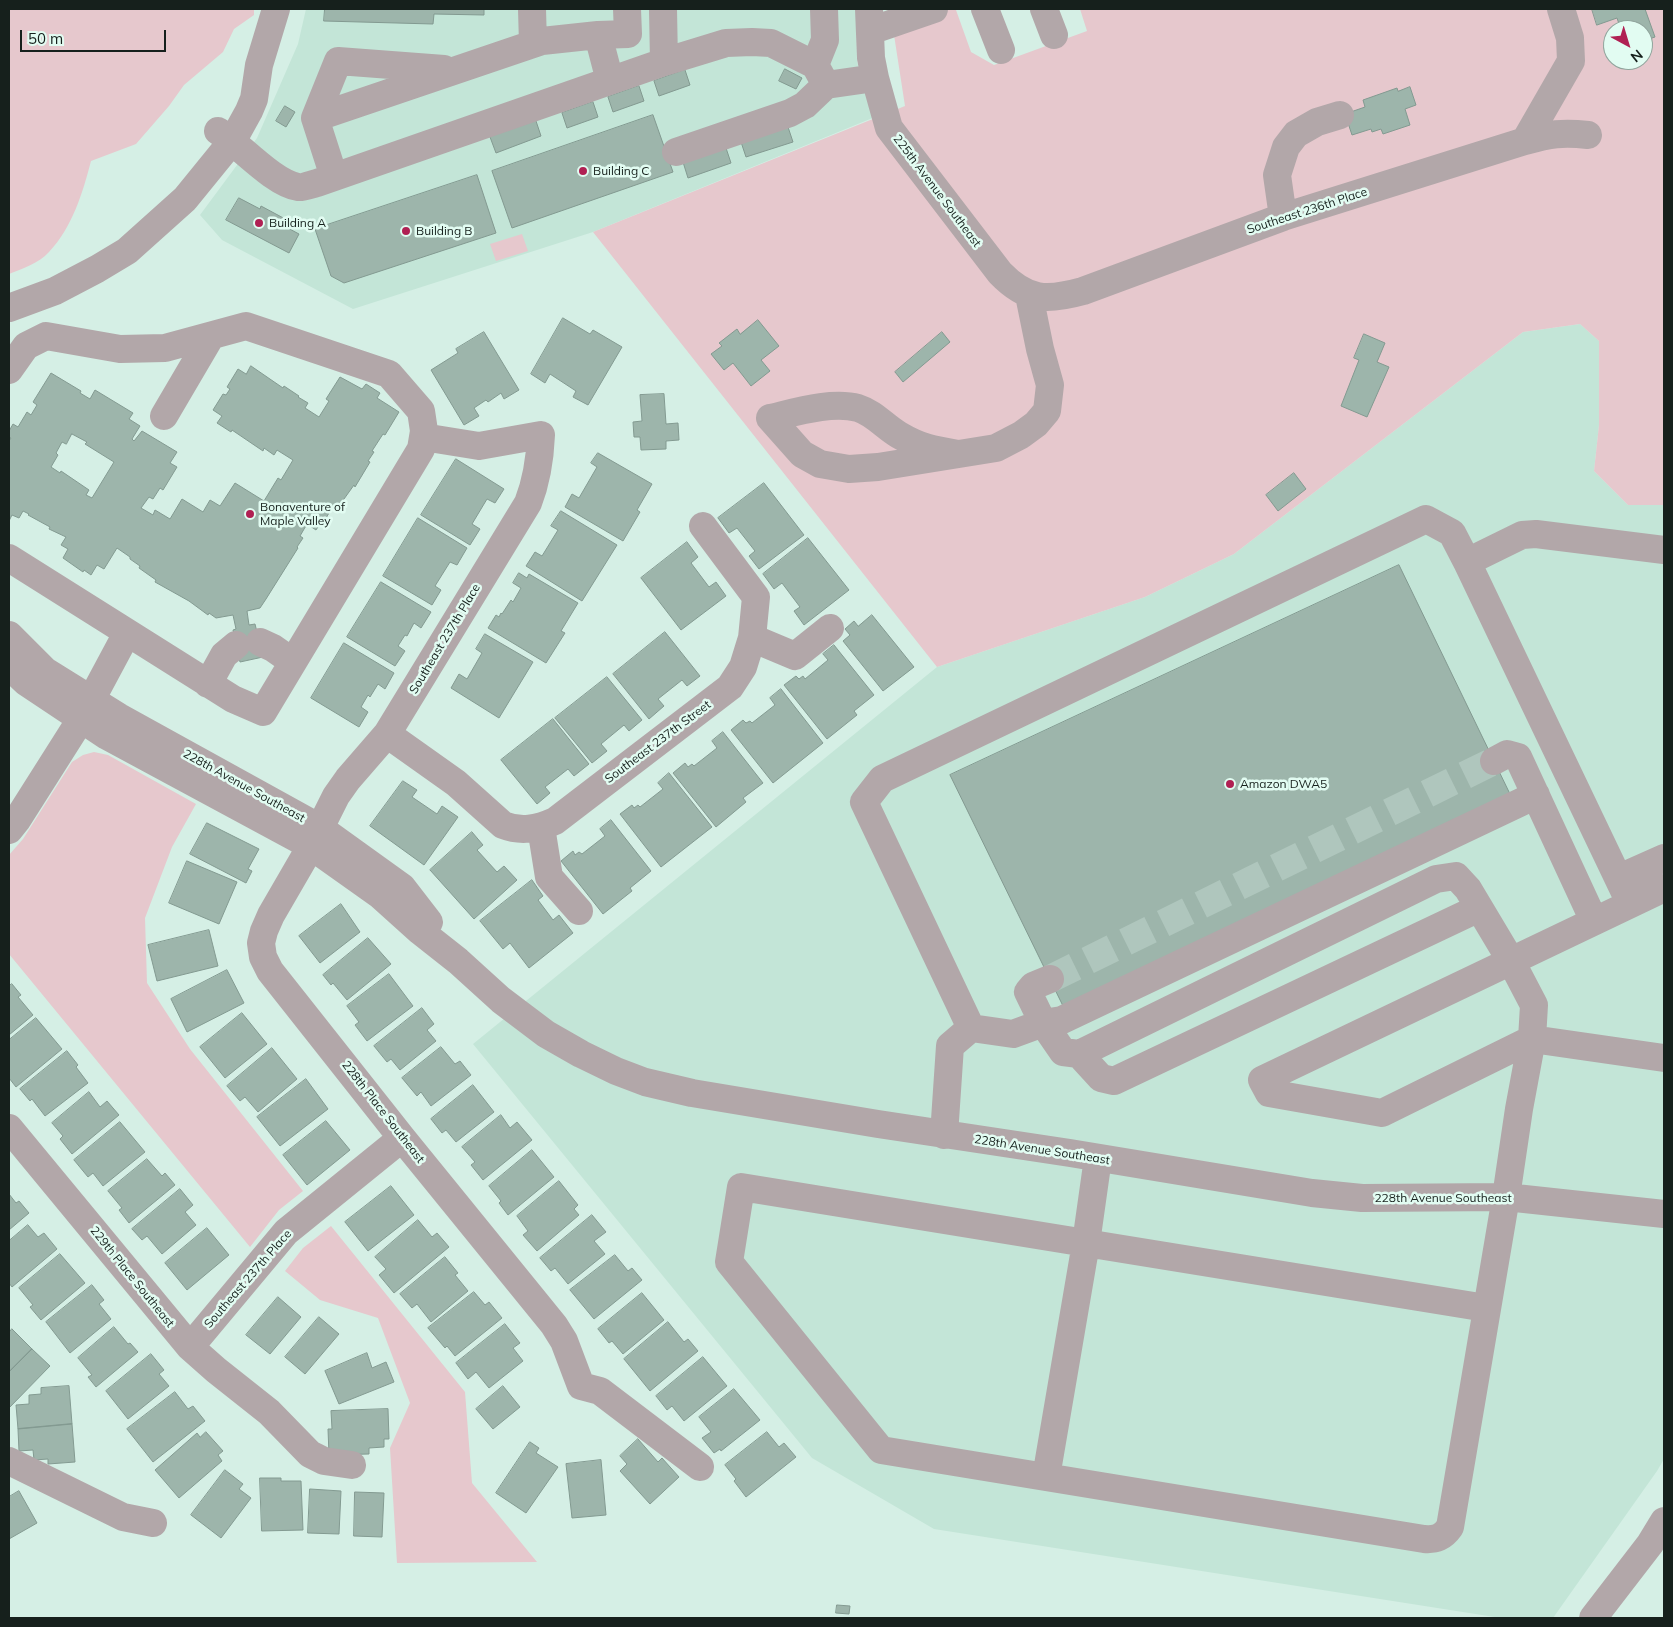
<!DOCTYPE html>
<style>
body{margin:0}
#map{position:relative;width:1673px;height:1627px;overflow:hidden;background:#d5efe5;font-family:Mulish,sans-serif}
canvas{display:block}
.frame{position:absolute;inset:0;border:10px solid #16201c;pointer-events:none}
.north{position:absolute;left:1603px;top:20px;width:50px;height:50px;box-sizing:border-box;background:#e2fcf2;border:1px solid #90a49c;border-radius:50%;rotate:141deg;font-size:14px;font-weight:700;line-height:20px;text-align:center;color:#16201c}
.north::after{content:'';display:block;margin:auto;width:18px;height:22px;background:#b02053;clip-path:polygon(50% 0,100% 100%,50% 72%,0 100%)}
.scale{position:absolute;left:20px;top:30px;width:146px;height:22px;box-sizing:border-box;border:2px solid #16201c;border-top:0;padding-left:6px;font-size:15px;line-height:18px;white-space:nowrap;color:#16201c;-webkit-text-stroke:4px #e2fcf2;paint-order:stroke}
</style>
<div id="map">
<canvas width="1673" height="1627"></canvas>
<div class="frame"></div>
<div class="north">N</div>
<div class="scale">50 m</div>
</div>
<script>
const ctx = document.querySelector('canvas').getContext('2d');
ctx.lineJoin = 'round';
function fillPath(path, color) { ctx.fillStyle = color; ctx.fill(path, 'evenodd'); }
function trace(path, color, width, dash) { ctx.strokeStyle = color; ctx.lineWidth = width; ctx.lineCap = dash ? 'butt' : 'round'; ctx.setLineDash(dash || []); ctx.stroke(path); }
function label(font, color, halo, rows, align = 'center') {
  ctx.font = font + ' Mulish,sans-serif'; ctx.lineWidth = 5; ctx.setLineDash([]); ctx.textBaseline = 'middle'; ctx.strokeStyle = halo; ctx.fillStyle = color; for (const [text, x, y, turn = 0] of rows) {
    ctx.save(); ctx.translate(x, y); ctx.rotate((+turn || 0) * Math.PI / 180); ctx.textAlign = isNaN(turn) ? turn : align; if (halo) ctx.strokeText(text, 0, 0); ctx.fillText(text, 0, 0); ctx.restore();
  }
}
fillPath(new Path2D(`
 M 306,9 L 856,9 L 857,62 L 875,117 L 593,232 L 353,309 L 222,240 L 200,215 L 257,138 L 298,44 Z
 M 1580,324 L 1599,341 L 1599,425 L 1594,471 L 1628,505 L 1664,505 L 1664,1459 L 1657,1471 L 1553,1618 L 1501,1618 L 934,1529 L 812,1458 L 473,1044 L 937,667 L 1145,597 L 1234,554 L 1523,332 Z`), '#c3e5d7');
fillPath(new Path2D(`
 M 9,9 L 254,9 L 254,15 L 234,29 L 223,52 L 184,85 L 169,106 L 136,144 L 91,161 C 83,192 72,228 49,252 C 39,263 22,269 9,274 Z
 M 890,9 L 956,10 L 971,52 L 994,65 L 1087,31 L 1080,9 L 1664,9 L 1664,505 L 1628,505 L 1594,471 L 1599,425 L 1599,341 L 1580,324 L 1523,332 L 1234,554 L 1145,597 L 937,667 L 593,232 L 905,106 ZM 1613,30 L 1643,30 L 1643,60 L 1613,60 Z
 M 522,234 L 528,251 L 496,261 L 490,244 Z
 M 94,752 L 108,755 L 196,804 L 172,847 L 145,918 L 147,983 L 190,1049 L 303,1191 L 279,1210 L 250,1247 L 9,954 L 9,855 L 23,839 L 72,762 L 83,755 Z
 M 331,1226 L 465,1392 L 472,1483 L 537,1562 L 397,1563 L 390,1448 L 410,1403 L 378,1318 L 320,1300 L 285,1271 L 303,1248 Z`), '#e6c8cd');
const building = new Path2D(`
 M 325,9 L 484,9 L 484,15 L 434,14 L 433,24 L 324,21 Z
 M 1592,9 L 1645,9 L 1655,37 L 1643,41 L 1643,30 L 1621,30 L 1617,18 L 1597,25 Z
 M 785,69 L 802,78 L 796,89 L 779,81 Z
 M 685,70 L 690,85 L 659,96 L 654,81 Z
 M 639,86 L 644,101 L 613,112 L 608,97 Z
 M 1410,87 L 1416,105 L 1405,109 L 1410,125 L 1383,134 L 1381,129 L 1372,132 L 1371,129 L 1352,135 L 1345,114 L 1365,107 L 1363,100 L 1397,88 L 1398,91 Z
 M 593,102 L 598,117 L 567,128 L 562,113 Z
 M 285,106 L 295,112 L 286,127 L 276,121 Z
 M 653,115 L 673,172 L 512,228 L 492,171 Z
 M 536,121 L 541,136 L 496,153 L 490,137 Z
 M 788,127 L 793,142 L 746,157 L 741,142 Z
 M 726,148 L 731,163 L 688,178 L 683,162 Z
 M 477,175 L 496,233 L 344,283 L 331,276 L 315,229 Z
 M 239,198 L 260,209 L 261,206 L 287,220 L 284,226 L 299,234 L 289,253 L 226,220 Z
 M 563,318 L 590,334 L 593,330 L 622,347 L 588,405 L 573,397 L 576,391 L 550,374 L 545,383 L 531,374 Z
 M 758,320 L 779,346 L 761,360 L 770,371 L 751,386 L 733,363 L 724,370 L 711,354 L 722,346 L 719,343 L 737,329 L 740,334 Z
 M 484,332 L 519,390 L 504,399 L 501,393 L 488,402 L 486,400 L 474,408 L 479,416 L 464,425 L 431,370 L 458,353 L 456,349 Z
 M 942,332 L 950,342 L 903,382 L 895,372 Z
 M 1364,334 L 1385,343 L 1377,362 L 1389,367 L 1367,417 L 1341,406 L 1359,360 L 1354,358 Z
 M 251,366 L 283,388 L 284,386 L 299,396 L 298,397 L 308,403 L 305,408 L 319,417 L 329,401 L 326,399 L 340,377 L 362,389 L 366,384 L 380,393 L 377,398 L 399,412 L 385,435 L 383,434 L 372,451 L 374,452 L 368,461 L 370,462 L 355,487 L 354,485 L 339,506 L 335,503 L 323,523 L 321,522 L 316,530 L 307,524 L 300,536 L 303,538 L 297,547 L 298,548 L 266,599 L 260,608 L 247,611 L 249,625 L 255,624 L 263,657 L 240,662 L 233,630 L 236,629 L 233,615 L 216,618 L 209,613 L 208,615 L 189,601 L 155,582 L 156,580 L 139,568 L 140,566 L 130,559 L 130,557 L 117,548 L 104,569 L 97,565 L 91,575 L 84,570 L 83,572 L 63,558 L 68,549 L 61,545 L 66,537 L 49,529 L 50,527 L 28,515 L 29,514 L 23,511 L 19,518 L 12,515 L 9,521 L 9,441 L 11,438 L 9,437 L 9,431 L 13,424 L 18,427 L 27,412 L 31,415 L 37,405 L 33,402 L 51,373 L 81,391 L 80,393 L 90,399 L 95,390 L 133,413 L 129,419 L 140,426 L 132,439 L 134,441 L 142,431 L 177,452 L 170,463 L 177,467 L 163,490 L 160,488 L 153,499 L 149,497 L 141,508 L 153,515 L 155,510 L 170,519 L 182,499 L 203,512 L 210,500 L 220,506 L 235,483 L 264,501 L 278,478 L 281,480 L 293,460 L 277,450 L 274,455 L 264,448 L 263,451 L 232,430 L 231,432 L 217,423 L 222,416 L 213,410 L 223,394 L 226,395 L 230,389 L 227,387 L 238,369 L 246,374 ZM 72,434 L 87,442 L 85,444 L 114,462 L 92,498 L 86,495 L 89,490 L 61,471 L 60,473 L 51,467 L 58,455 L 56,453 L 62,442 L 66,444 Z
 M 664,394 L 666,424 L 678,423 L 679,440 L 666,441 L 666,449 L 641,450 L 640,437 L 634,437 L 633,422 L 642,421 L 640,395 Z
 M 598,453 L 652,484 L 637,510 L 640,512 L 623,541 L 565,507 L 572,494 L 579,498 L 597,467 L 591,463 Z
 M 456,459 L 504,489 L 495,503 L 487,499 L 472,524 L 480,529 L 470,545 L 421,515 Z
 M 1294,473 L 1306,489 L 1278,511 L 1266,495 Z
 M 764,483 L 804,535 L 759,569 L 749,556 L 755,551 L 737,528 L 729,533 L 718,518 Z
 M 561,511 L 617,545 L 582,601 L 526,566 L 535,552 L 542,556 L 558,530 L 551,526 Z
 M 418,518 L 467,548 L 457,565 L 450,562 L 435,586 L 441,590 L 432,605 L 383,576 Z
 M 808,538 L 849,590 L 804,625 L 794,611 L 800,607 L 782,583 L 774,589 L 763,574 Z
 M 687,542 L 698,557 L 691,563 L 709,587 L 716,582 L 726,596 L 681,630 L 641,578 Z
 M 1399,565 L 1510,794 L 1064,1008 L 950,775 Z
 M 519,573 L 527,578 L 529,574 L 578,603 L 561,631 L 565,633 L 546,663 L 488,628 L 496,615 L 499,617 L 501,613 L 502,614 L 511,600 L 513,602 L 521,588 L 513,583 Z
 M 381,582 L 431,612 L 421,628 L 414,623 L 407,636 L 405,635 L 398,646 L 405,651 L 395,666 L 347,637 Z
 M 872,615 L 914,667 L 883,691 L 843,641 L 850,635 L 845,629 L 854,621 L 858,626 Z
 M 665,632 L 700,676 L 687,686 L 682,680 L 658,699 L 664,706 L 649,719 L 613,674 Z
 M 485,634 L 533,662 L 499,718 L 451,688 L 459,674 L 467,679 L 482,653 L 476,649 Z
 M 344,643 L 394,673 L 385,689 L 378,684 L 370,697 L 368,695 L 361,707 L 368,712 L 359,727 L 311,698 Z
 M 834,645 L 874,695 L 854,711 L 857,715 L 827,739 L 784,685 L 796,676 L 799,679 L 803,676 L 805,679 L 828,660 L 823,654 Z
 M 607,677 L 642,720 L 629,731 L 624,725 L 601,744 L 607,751 L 592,763 L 555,718 Z
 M 781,689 L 823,743 L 773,783 L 731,730 L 743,720 L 746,723 L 750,721 L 752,723 L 775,705 L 770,698 Z
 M 553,719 L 589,764 L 574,776 L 568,769 L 545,787 L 550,793 L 537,804 L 501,760 Z
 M 723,732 L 763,783 L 743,798 L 746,802 L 716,827 L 673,773 L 685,763 L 688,767 L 692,764 L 694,766 L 717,748 L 712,741 Z
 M 669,773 L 712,827 L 661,867 L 620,814 L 632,805 L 634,808 L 638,805 L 640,807 L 663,789 L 658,783 Z
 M 403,781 L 417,790 L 412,797 L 437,814 L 442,806 L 458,817 L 424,865 L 370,826 Z
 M 611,820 L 651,871 L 630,888 L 632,891 L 603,914 L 561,861 L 573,851 L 575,855 L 579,852 L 582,854 L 605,836 L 600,829 Z
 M 207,823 L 259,849 L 248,869 L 252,871 L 246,883 L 190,854 Z
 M 472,832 L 483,845 L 477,850 L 497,872 L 504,866 L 517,880 L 474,919 L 430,870 Z
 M 187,861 L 237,882 L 219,924 L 169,903 Z
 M 532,880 L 543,896 L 538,900 L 553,920 L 559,915 L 573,933 L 529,968 L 510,943 L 503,949 L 480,921 Z
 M 341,904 L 360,932 L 320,963 L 299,936 Z
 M 209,930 L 218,966 L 157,981 L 148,945 Z
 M 368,938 L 391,964 L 347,1000 L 333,983 L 331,985 L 323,975 Z
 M 227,970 L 244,1003 L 187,1032 L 171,999 Z
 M 389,974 L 413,1006 L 367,1041 L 355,1025 L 359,1022 L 347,1006 Z
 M 12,984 L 21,995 L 18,997 L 33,1015 L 9,1035 L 9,986 Z
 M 422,1008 L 434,1024 L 427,1030 L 436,1041 L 400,1070 L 391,1059 L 387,1062 L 374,1046 Z
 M 242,1013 L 267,1044 L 225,1078 L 200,1047 Z
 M 36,1018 L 62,1049 L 16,1087 L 9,1078 L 9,1040 Z
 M 441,1047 L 455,1064 L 460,1061 L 471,1075 L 431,1106 L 421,1092 L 417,1096 L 402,1078 Z
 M 272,1048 L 297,1079 L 258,1112 L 245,1097 L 240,1101 L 227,1086 Z
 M 67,1051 L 78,1065 L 76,1067 L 88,1083 L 45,1116 L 32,1099 L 30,1101 L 20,1089 Z
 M 306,1079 L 328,1109 L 280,1146 L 257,1117 Z
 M 473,1085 L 494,1112 L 456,1142 L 446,1130 L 442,1133 L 431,1119 Z
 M 89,1092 L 100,1107 L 107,1101 L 119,1115 L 72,1154 L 60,1139 L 63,1136 L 52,1123 Z
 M 501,1115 L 510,1128 L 517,1122 L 532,1140 L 483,1180 L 471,1165 L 475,1162 L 462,1147 Z
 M 326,1121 L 350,1150 L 307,1185 L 283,1155 Z
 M 120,1122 L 145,1152 L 103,1186 L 93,1173 L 88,1177 L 74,1160 Z
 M 532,1150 L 554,1177 L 508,1215 L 499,1203 L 501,1201 L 489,1186 Z
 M 147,1159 L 162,1176 L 165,1173 L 175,1185 L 129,1223 L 119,1210 L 122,1208 L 108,1191 Z
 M 559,1181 L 578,1205 L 574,1209 L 579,1215 L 537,1251 L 523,1235 L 528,1231 L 517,1216 Z
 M 391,1186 L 414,1215 L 368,1251 L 345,1222 Z
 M 180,1189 L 193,1205 L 185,1212 L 196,1225 L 162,1254 L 147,1236 L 142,1240 L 132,1229 Z
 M 9,1194 L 16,1203 L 19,1201 L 29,1213 L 9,1230 Z
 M 592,1215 L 606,1232 L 594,1241 L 605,1254 L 568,1284 L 555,1268 L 551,1271 L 540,1258 Z
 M 418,1220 L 432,1237 L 437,1233 L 449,1247 L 394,1293 L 379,1275 L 386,1269 L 375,1257 Z
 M 28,1225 L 38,1237 L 44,1233 L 57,1249 L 12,1287 L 9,1283 L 9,1241 Z
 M 207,1228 L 229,1255 L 187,1290 L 165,1263 Z
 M 60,1254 L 85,1283 L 41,1320 L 30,1307 L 33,1305 L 19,1288 Z
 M 615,1255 L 628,1271 L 632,1268 L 642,1280 L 594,1319 L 570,1290 Z
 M 445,1257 L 458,1273 L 455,1275 L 468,1291 L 431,1322 L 417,1304 L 412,1308 L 400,1294 Z
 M 92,1285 L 104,1300 L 99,1304 L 111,1319 L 70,1353 L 46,1322 Z
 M 474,1292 L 485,1305 L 489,1302 L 502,1318 L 455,1356 L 447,1346 L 445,1348 L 428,1328 Z
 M 642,1293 L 664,1320 L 623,1354 L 612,1341 L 609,1343 L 598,1329 Z
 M 278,1297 L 301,1317 L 270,1354 L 246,1335 Z
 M 319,1317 L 339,1334 L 305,1374 L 285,1357 Z
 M 668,1322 L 684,1342 L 688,1339 L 698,1351 L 650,1391 L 624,1359 Z
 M 505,1324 L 520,1343 L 513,1348 L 523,1361 L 489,1388 L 476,1372 L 468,1379 L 456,1363 Z
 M 114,1327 L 128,1344 L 130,1343 L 138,1352 L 96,1387 L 88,1377 L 92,1375 L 78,1358 Z
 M 12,1329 L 32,1349 L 9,1372 L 9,1333 Z
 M 32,1349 L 50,1366 L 9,1408 L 9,1372 Z
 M 367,1353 L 372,1368 L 386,1362 L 394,1382 L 339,1404 L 325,1371 Z
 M 151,1354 L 164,1370 L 159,1374 L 169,1386 L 128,1419 L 106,1391 Z
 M 703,1357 L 727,1386 L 684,1421 L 672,1406 L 667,1410 L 656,1396 Z
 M 69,1386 L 72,1424 L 18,1429 L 16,1405 L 29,1404 L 29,1395 L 41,1394 L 41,1388 Z
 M 503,1386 L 520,1407 L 493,1429 L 476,1409 Z
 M 734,1389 L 760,1420 L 721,1451 L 720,1449 L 714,1453 L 702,1438 L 711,1432 L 699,1417 Z
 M 175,1392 L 188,1409 L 193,1406 L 205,1421 L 153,1462 L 127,1429 Z
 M 388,1409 L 389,1439 L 384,1439 L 384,1447 L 369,1448 L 369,1454 L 329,1455 L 328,1429 L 332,1429 L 331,1411 Z
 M 72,1424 L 75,1462 L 48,1464 L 48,1459 L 34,1460 L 33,1450 L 19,1451 L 18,1429 Z
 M 206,1432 L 223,1451 L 218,1455 L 222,1461 L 179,1498 L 155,1470 L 197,1433 L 200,1437 Z
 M 767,1432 L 779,1447 L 784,1443 L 796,1457 L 746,1497 L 734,1481 L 736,1479 L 725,1465 Z
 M 638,1439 L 658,1462 L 662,1458 L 679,1477 L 650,1504 L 620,1471 L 627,1464 L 620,1456 Z
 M 530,1442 L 539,1448 L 536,1453 L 558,1467 L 526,1513 L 496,1493 Z
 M 601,1460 L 606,1515 L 572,1518 L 566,1464 Z
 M 225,1470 L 243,1484 L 239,1489 L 251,1498 L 221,1538 L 191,1515 Z
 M 260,1478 L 281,1478 L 281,1481 L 301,1481 L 303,1530 L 262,1531 Z
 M 310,1489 L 341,1491 L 339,1534 L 308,1533 Z
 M 19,1491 L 37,1523 L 9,1539 L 9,1497 Z
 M 355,1492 L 384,1493 L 382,1537 L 354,1536 Z
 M 837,1605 L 850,1606 L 849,1614 L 836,1613 Z`);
fillPath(building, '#9db5ab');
trace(building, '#839a91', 1);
trace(new Path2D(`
 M 1050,979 L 1494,761`), '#afc6bd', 28, [28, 14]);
trace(new Path2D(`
 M 532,9 L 533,44
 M 663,9 L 664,62
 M 869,9 L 871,58 L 875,78 L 889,128 L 1000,273 C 1027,301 1047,301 1083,291 L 1283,217 L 1525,141 C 1550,134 1562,132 1588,135
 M 985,9 L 1001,50
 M 1044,9 L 1054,35
 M 870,31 L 934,9
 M 598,35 L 628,34 L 627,9
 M 815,65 L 825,40 L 824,9
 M 315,118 L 338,61 L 444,69
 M 218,131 C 240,145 273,183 298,187 C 303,188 312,184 317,183 L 664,62 L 726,43 L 752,42 L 771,43 L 815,65 L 826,85 L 875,78
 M 1525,141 L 1571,61 L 1570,38 L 1561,9
 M 676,152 L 790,113 L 805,105 L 826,85
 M 334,177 L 315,118 L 542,41 L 598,35 L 610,81
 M 1283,217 L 1277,175 L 1286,147 L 1296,134 L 1317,122 L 1340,115
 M 9,308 L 55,291 L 97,269 L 127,251 L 185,199 L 233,140 L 249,111 L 254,99 L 259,65 L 276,9
 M 9,370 L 26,346 L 46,336 L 120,349 L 165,348 L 246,326 L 389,374 L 421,411 L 424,431 L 421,449 L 263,712 L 233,699 L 9,558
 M 164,416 L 211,336
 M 423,437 L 479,446 L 541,435 C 540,459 537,480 528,503 L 387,734 L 348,779 L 336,796 L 311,846 L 271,915 L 264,931 L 261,943 L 263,957 L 270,971 L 402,1138 L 554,1325 L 564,1341 L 581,1386 L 600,1391 L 700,1467
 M 958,454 C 934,450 921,448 899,435 C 885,427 874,413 858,408 C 832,401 796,412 770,418 L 802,454 L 820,464 L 849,469 L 878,467 L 996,448 L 1021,435 L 1036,424 L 1047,411 L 1050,385 L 1040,349 L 1029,295
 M 703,526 L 756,597 L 752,638 L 795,656 L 830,628
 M 9,635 L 45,671 L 119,717 L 320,828 L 402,887 L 429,922
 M 260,642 L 273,648 L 293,662
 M 9,666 L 26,682 L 107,736 L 311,846 L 380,895 L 420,931 L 458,961 L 501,1000 L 546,1034 L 581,1054 L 616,1071 L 645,1082 L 692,1093 L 878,1124 L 1070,1153 L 1312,1193 L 1362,1198 L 1506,1197 L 1664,1214
 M 208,684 L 224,655 L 236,645
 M 387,734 L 456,783 L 503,825 C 521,832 537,829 555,821 L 730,687 L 743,667 L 752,638
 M 1494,761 L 1507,754 L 1518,757 L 1594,921
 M 541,827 L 549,877 L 579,911
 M 9,830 L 17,820 L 81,719 L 127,633
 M 1619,878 L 1664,858
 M 1664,888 L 1262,1080 L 1269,1093 L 1382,1113 L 1532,1039 L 1664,1058
 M 1630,903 L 1467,562 L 1522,535 L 1536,534 L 1664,550
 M 1050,979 L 1033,986 L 1028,992 L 1043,1023 L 1063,1052 L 1079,1054 L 1436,879 L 1456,876 L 1468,889 L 1511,961 L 1534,1005 L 1532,1039 L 1519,1109 L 1506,1197 L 1450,1527 C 1443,1537 1436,1540 1424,1539 L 881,1450 L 729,1262 L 741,1187 L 1486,1308
 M 971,1028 L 864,802 L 882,779 L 1426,519 L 1452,533 L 1467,562
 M 1079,1054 L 1101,1078 L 1114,1081 L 1479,908
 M 9,1128 L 190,1347 L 216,1370 L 269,1412 L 310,1454 L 324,1461 L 352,1465
 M 944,1135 L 950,1046 L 971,1028 L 1013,1034 L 1043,1023 L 1062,1020 L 1536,795
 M 190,1347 L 286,1232 L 402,1138
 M 9,1461 L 123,1517 L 153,1523
 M 1046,1477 L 1086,1243 L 1098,1158
 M 1593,1618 L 1650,1544 L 1664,1521`), '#b2a7a9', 28);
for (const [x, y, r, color] of [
 [583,171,5,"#b02053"],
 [259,223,5,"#b02053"],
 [406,231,5,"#b02053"],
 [250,514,5,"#b02053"],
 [1230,784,5,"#b02053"]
]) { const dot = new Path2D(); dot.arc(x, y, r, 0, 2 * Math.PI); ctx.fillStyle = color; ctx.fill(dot); trace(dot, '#e2fcf2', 2); }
label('12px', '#16201c', '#e2fcf2', [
 ["Building C",593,171],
 ["Building A",269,223],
 ["Building B",416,231],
 ["Bonaventure of",260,507],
 ["Maple Valley",260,521],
 ["Amazon DWA5",1240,784]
], 'left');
label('12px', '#16201c', '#e2fcf2', [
 ["225th Avenue Southeast",937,191,53],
 ["Southeast 236th Place",1307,211,-18],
 ["Southeast 237th Place",445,639,-59],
 ["Southeast 237th Street",658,742,-37],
 ["228th Avenue Southeast",244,786,29],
 ["228th Place Southeast",383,1112,52],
 ["228th Avenue Southeast",1042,1150,9],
 ["228th Avenue Southeast",1443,1198],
 ["229th Place Southeast",132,1277,51],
 ["Southeast 237th Place",248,1279,-49]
]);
</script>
